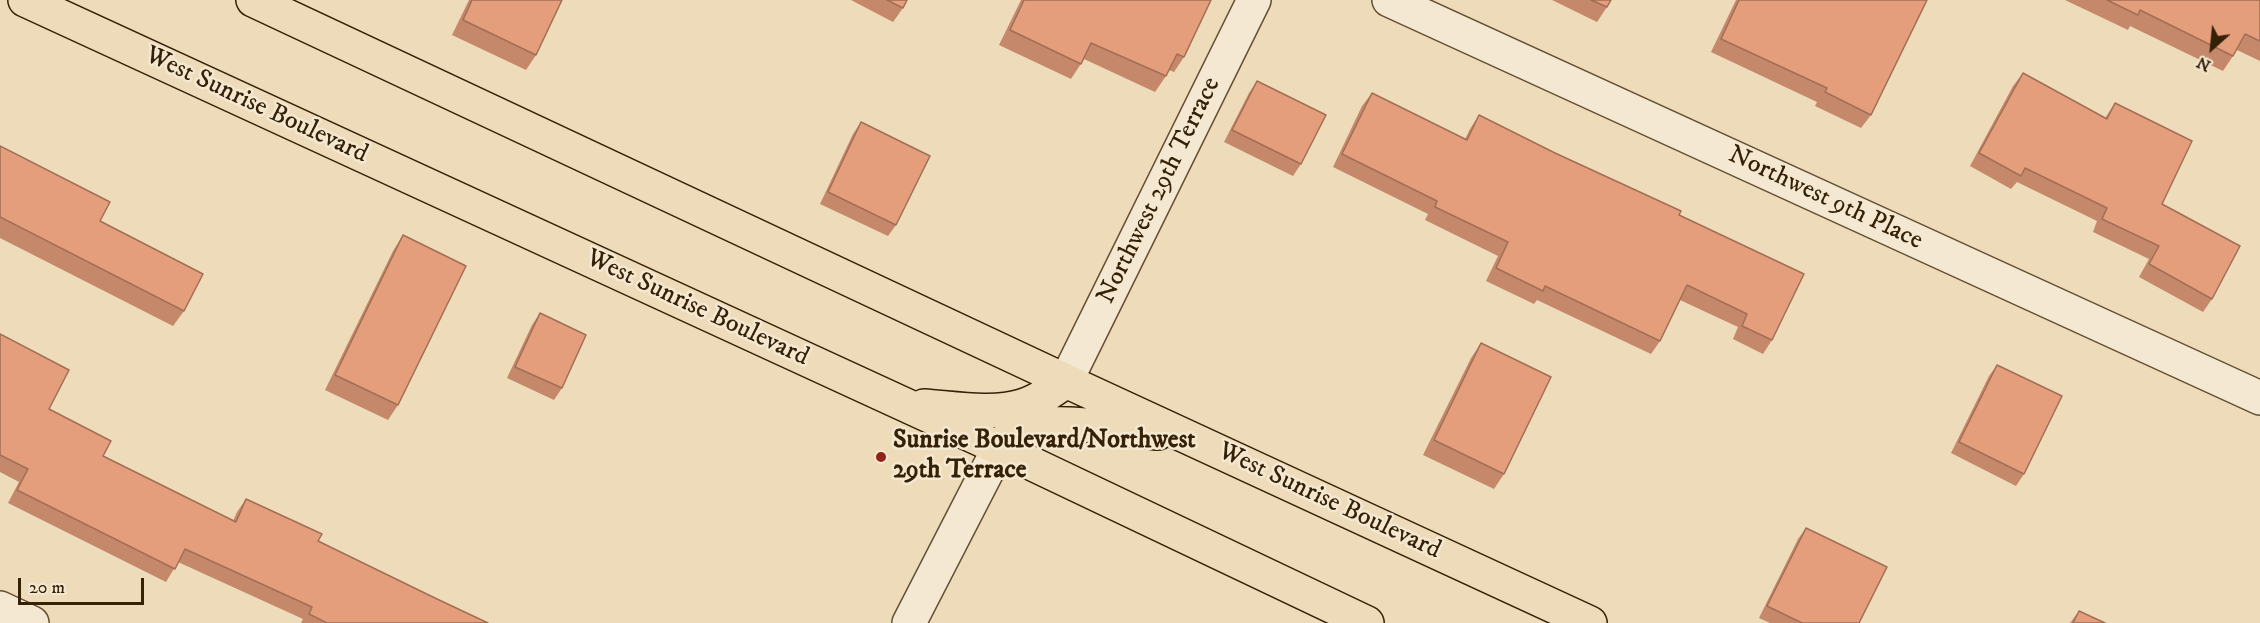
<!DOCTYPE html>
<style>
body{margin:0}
#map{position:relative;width:2260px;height:623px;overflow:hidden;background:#eedbb9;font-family:"IM FELL DW Pica",serif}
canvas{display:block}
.north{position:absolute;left:2182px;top:18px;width:60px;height:60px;-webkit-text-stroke:4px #f4e8d2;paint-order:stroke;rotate:207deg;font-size:16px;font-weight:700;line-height:24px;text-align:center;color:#352106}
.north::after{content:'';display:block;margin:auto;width:21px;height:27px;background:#352106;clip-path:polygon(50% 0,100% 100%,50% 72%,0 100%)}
.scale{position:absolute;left:18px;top:578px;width:126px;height:27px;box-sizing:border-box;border:3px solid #352106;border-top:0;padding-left:8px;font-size:18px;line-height:21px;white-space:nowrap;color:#352106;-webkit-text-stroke:4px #f4e8d2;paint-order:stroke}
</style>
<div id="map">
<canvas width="2260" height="623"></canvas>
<div class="north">N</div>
<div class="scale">20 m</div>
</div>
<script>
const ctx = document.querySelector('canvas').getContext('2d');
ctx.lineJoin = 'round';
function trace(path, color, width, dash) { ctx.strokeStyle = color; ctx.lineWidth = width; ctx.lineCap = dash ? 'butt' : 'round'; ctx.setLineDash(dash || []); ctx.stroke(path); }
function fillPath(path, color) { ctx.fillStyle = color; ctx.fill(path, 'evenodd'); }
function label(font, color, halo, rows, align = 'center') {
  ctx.font = font + ' "IM FELL DW Pica",serif'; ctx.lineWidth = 5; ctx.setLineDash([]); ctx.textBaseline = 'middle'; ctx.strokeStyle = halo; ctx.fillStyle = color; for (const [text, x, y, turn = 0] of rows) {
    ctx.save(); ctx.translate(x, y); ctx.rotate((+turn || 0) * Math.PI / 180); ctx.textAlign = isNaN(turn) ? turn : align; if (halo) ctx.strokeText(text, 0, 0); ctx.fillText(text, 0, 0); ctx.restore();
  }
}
const street = new Path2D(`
 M 1389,0 L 2260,398
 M 1066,381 L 1254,0
 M 0,608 L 32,623
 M 909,623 L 999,448`);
const primary = new Path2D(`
 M 25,0 L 999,448 L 1367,623
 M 253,0 L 1066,381 L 1590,623
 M 924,406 C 953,408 994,415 1022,406 C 1038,401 1052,391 1066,381
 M 999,448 C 1004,443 1009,435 1015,431 C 1040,415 1127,430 1158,433`);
trace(street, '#635033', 36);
trace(primary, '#352106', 36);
trace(street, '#f4e8d2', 33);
trace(primary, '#eedbb9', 33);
fillPath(new Path2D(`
 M 469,0 L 562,0 L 536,55 L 526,70 L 452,35 Z
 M 851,0 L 907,0 L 903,8 L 893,22 Z
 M 1021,0 L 1211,0 L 1184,57 L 1174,72 L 1169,70 L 1166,76 L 1155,92 L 1084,59 L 1071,79 L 999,45 Z
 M 1552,0 L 1611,0 L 1607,7 L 1597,22 Z
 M 1736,0 L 1927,0 L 1871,115 L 1861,128 L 1815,106 L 1817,102 L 1711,52 Z
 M 2065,0 L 2260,0 L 2260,61 L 2237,50 L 2223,71 L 2130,26 L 2128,30 Z
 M 2023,73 L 2105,118 L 2115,103 L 2162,204 L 2212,299 L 2203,312 L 2139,277 L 2149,259 L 2093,232 L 2097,221 L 2017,182 L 2011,189 L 1970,166 L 2013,86 Z
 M 1257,81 L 1301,164 L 1293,176 L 1224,142 L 1249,93 Z
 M 1372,93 L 1465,139 L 1470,129 L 1479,115 L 1679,215 L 1772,340 L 1763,354 L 1733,339 L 1738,327 L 1680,300 L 1660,341 L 1651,354 L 1537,300 L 1534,304 L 1486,281 L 1498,256 L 1425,220 L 1428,214 L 1333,167 L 1362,106 Z
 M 861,122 L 896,225 L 888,236 L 820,204 L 853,134 Z
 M 0,146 L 100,221 L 184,311 L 173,326 L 0,238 Z
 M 403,235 L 398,405 L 388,420 L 325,390 L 393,251 Z
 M 540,313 L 562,388 L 554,400 L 507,378 L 532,325 Z
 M 0,334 L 49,409 L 103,456 L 233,521 L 237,512 L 246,499 L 318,541 L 437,599 L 488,623 L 301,623 L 303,619 L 178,562 L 166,582 L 8,503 L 19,482 L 0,472 Z
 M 1481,343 L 1504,474 L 1494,489 L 1423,455 L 1471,358 Z
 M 1997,365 L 2024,474 L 2016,486 L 1951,453 L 1989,376 Z
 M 1806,528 L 1859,623 L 1770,623 L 1759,618 L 1798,539 Z
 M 2079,611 L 2105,623 L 2070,623 Z`), '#c5886a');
const building = new Path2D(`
 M 472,0 L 562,0 L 536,55 L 463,20 Z
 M 887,0 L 907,0 L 903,8 Z
 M 1024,0 L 1211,0 L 1184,57 L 1177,54 L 1166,76 L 1091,43 L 1081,64 L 1010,30 Z
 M 1591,0 L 1611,0 L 1607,7 Z
 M 1739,0 L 1927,0 L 1871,115 L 1825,92 L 1827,88 L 1721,39 Z
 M 2107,0 L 2260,0 L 2260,41 L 2245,34 L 2233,56 L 2140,10 L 2138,15 Z
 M 2023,73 L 2107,119 L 2115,103 L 2192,141 L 2162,204 L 2240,246 L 2212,299 L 2149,264 L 2159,246 L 2102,219 L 2107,208 L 2025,168 L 2021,176 L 1979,153 Z
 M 1257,81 L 1326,115 L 1301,164 L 1232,130 Z
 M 1372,93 L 1467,140 L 1479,115 L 1555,153 L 1681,211 L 1679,215 L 1804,274 L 1772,340 L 1742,326 L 1747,314 L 1687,285 L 1660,341 L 1545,286 L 1543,291 L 1496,268 L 1508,242 L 1435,207 L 1437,201 L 1342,154 Z
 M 861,122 L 930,156 L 896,225 L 828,192 Z
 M 0,146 L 110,202 L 100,221 L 203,274 L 184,311 L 0,217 Z
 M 403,235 L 466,266 L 398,405 L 335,375 Z
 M 540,313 L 586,335 L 562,388 L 515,367 Z
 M 0,334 L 69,370 L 49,409 L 111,441 L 103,456 L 236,522 L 246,499 L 322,534 L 318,541 L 437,599 L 488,623 L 327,623 L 309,614 L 312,607 L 185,549 L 175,569 L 17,490 L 28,469 L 0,455 Z
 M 1481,343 L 1551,377 L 1504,474 L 1434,440 Z
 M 1997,365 L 2062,396 L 2024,474 L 1959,442 Z
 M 1806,528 L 1887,567 L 1859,623 L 1802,623 L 1767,606 Z
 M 2079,611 L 2105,623 L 2073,623 Z`);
fillPath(building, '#e59e7b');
trace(building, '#a06f56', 1.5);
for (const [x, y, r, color] of [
 [881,457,6,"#8f2418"]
]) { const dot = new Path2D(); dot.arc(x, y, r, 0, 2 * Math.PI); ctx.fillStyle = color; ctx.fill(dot); trace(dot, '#f4e8d2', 2); }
label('26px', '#352106', '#f4e8d2', [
 ["West Sunrise Boulevard",256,106,25],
 ["Northwest 29th Terrace",1160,191,-64],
 ["Northwest 9th Place",1825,199,25],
 ["West Sunrise Boulevard",697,309,25],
 ["West Sunrise Boulevard",1329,502,25]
]);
label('bold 26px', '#352106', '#f4e8d2', [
 ["Sunrise Boulevard/Northwest",893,442],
 ["29th Terrace",893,472]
], 'left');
</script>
